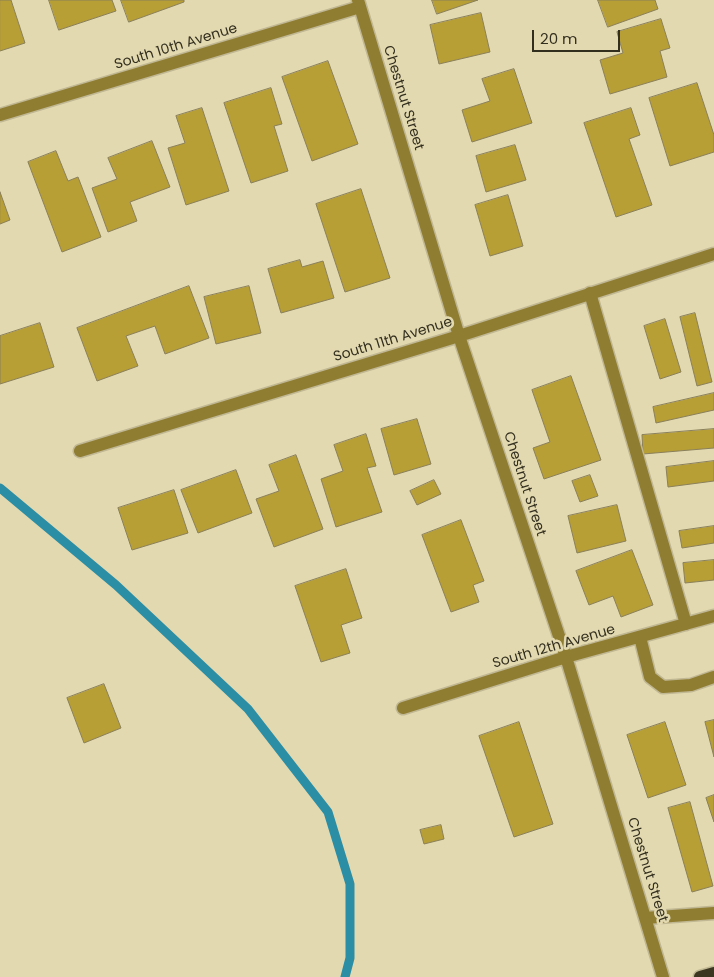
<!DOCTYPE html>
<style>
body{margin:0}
#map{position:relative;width:714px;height:977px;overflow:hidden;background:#e3d9b0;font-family:Poppins,sans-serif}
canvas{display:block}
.scale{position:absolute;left:532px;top:30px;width:88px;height:22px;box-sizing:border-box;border:2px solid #332f1f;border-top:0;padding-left:6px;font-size:15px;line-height:18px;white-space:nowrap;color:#332f1f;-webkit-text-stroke:4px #e3d9b0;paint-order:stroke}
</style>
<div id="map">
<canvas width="714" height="977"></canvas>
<div class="scale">20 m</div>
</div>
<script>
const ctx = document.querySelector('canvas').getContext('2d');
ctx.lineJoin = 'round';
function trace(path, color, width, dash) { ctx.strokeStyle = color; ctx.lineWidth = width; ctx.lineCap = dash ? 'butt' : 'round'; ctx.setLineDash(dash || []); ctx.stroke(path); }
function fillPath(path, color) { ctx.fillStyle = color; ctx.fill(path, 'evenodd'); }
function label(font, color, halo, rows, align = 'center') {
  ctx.font = font + ' Poppins,sans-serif'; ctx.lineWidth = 5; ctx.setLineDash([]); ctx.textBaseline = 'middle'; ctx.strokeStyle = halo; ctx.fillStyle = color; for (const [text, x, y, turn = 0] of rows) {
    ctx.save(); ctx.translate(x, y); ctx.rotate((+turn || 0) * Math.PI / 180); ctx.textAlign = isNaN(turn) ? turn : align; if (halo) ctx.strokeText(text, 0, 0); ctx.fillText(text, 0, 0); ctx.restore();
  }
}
trace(new Path2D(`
 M 0,488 L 116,585 L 248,709 L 328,812 L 350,884 L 350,958 L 345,977`), '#2c8ea4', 9);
const building = new Path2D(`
 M 0,0 L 11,0 L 25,43 L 0,51 Z
 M 49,0 L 112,0 L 116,11 L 59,30 Z
 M 121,0 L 184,0 L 184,2 L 129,22 Z
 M 432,0 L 478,0 L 437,14 Z
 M 598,0 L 655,0 L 658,9 L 608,27 Z
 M 481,13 L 490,52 L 439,64 L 430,25 Z
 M 661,19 L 670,48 L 660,51 L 667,77 L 610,94 L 600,60 L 623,53 L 617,32 Z
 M 328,61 L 358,144 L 312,161 L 282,77 Z
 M 514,69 L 532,123 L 472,142 L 462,110 L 490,101 L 482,79 Z
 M 697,83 L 714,135 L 714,152 L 670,166 L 649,98 Z
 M 271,88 L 282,124 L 274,126 L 288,171 L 251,183 L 224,103 Z
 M 202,108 L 229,191 L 186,205 L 168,148 L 185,143 L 176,116 Z
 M 631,108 L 640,135 L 629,139 L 652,205 L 616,217 L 584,123 Z
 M 152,141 L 170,187 L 130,202 L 137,221 L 108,232 L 92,188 L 117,179 L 108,158 Z
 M 515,145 L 526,180 L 486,192 L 476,156 Z
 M 56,151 L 68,181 L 78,177 L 101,237 L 62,252 L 28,162 Z
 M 361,189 L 390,278 L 345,292 L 316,204 Z
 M 0,192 L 10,220 L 0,224 Z
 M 508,195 L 523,246 L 490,256 L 475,205 Z
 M 300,260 L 302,267 L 323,261 L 334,298 L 281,313 L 268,269 Z
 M 189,286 L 209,338 L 165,354 L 155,326 L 126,336 L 138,366 L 97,381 L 77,328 Z
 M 249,286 L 261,333 L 216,344 L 204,297 Z
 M 695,313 L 712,382 L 697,386 L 680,317 Z
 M 665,319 L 681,372 L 660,379 L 644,326 Z
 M 40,323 L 54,367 L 0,384 L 0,336 Z
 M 571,376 L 601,460 L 544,479 L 533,448 L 550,442 L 532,390 Z
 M 714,393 L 714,410 L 656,423 L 653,407 Z
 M 417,419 L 431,464 L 394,475 L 381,429 Z
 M 714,429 L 714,448 L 643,454 L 642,435 Z
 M 366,434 L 376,466 L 367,468 L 382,512 L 336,527 L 321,479 L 343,471 L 334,445 Z
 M 296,455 L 323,529 L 274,547 L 256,499 L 279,491 L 269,465 Z
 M 714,461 L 714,481 L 668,487 L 666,467 Z
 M 236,470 L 252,513 L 198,533 L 181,490 Z
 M 590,475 L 598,496 L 580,502 L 572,481 Z
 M 434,480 L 441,494 L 417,505 L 410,491 Z
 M 174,490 L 188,533 L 132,550 L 118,508 Z
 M 617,505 L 626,541 L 577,553 L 568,516 Z
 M 461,520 L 484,581 L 473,585 L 479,602 L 451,612 L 422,535 Z
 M 714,526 L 714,543 L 682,548 L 679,531 Z
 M 632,550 L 653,605 L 621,617 L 613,596 L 589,605 L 576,571 Z
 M 714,560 L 714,580 L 685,583 L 683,563 Z
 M 346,569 L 362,618 L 341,625 L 350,653 L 321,662 L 295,586 Z
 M 104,684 L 121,728 L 84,743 L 67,698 Z
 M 714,720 L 714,757 L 705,722 Z
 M 519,722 L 553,824 L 514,837 L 479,736 Z
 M 665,722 L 686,785 L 648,798 L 627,735 Z
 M 714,795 L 714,822 L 706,798 Z
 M 690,802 L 713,886 L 692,892 L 668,808 Z
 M 441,825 L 444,839 L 424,844 L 420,830 Z`);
fillPath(building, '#b79e35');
trace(building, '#8a805b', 1);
const minor = new Path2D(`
 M 358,0 L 459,336 L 566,657 L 663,977
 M 0,115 L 360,7
 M 590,293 L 686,624
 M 80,451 L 459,336 L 714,254
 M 640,637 L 650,677 L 663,687 L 691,685 L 714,677
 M 403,708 L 566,657 L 714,616
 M 645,918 L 714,913`);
const major = new Path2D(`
 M 700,977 L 714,973`);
trace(minor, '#c0b793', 15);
trace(major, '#c0b793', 15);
trace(minor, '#8f7d32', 12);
trace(major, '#3c3620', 12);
label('14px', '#332f1f', '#e3d9b0', [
 ["South 10th Avenue",176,47,-17],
 ["Chestnut Street",403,98,73],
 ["South 11th Avenue",393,340,-17],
 ["Chestnut Street",524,484,72],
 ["South 12th Avenue",554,647,-16],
 ["Chestnut Street",647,870,73]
]);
</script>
